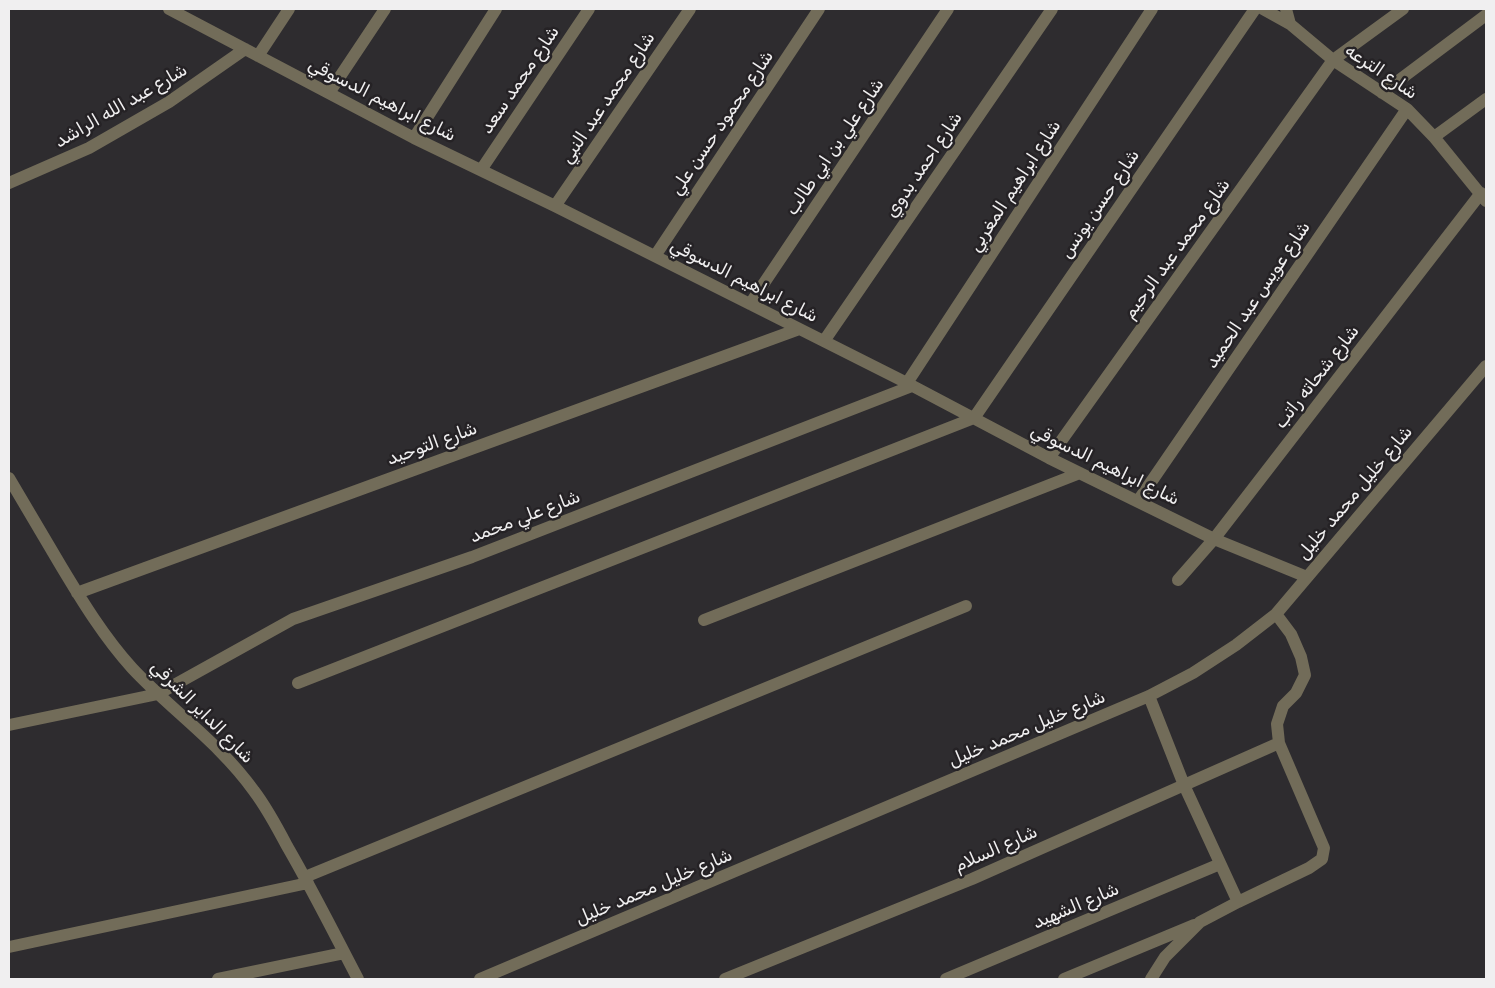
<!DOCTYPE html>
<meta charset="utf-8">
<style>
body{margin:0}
#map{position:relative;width:1495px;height:988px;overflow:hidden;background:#2e2c2f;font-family:Rubik,sans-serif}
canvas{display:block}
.frame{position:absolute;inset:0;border:10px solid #f0eff0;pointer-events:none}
</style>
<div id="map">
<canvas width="1495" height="988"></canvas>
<div class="frame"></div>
</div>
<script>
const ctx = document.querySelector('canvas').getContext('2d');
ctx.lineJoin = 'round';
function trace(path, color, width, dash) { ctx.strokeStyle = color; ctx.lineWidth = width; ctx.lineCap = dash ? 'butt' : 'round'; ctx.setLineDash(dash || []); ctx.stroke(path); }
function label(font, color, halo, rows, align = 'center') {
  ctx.font = font + ' Rubik,"Noto Naskh Arabic",sans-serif'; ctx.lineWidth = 5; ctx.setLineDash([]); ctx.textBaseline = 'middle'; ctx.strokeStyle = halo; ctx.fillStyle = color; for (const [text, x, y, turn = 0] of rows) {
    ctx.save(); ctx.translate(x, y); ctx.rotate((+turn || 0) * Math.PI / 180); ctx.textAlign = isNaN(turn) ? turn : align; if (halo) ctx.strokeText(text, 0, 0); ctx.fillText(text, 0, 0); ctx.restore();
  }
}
trace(new Path2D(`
 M 169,9 L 414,138 L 555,206 L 750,304 L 907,383 L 1049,458 L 1214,539 L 1307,577
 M 1263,9 L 1290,24 L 1333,60 L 1407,109 L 1434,137 L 1486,201
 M 1286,9 L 1290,24
 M 258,56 L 289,9
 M 329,93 L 385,9
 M 1382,93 L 1486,15
 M 1434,137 L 1486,99
 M 414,138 L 496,9
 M 481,170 L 589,9
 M 9,183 L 89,148 L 169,102 L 245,49
 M 555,206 L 690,9
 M 655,256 L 819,9
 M 750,304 L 948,9
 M 824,341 L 1052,9
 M 907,383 L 1152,9
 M 1049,458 L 1333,60 L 1403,9
 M 9,478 C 26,507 44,537 61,566 C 82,601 104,637 132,668 C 171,710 220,743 254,791 C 267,808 277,827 287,846 C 312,889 335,935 358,979
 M 1138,501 L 1407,109
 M 1178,580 L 1214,539 L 1481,193
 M 77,593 L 799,329
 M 704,620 L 1080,473
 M 298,683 L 974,418 L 1255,9
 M 1149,696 L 1184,785 L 1238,902
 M 9,725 L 158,694 L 293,619 L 472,557 L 912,386
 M 305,877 L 966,606
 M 9,947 L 308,883
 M 218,979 L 344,953
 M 480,979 L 1149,696 L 1193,673 L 1236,645 L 1276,614 L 1486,366
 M 725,979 L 972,879 L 1279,743
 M 946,979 L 1220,864
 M 1064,979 L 1194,925
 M 1151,979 L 1165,957 L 1200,922 L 1238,902 L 1309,868 L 1322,859 L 1324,848 L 1279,743 L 1277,724 L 1283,706 L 1296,693 L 1305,675 L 1301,657 L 1291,634 L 1276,614`), '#726c59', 12);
label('18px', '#f0eff0', '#252225', [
 ["شارع الترعه",1381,72,34],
 ["شارع محمد سعد",520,80,-56],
 ["شارع محمد عبد النبي",608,98,-56],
 ["شارع ابراهيم الدسوقي",382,100,27],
 ["شارع عبد الله الراشد",121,106,-30],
 ["شارع محمود حسن علي",722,123,-56],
 ["شارع علي بن ابي طالب",835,147,-56],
 ["شارع احمد بدوي",924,165,-56],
 ["شارع ابراهيم المغربي",1015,186,-57],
 ["شارع حسن يونس",1100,204,-56],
 ["شارع محمد عبد الرحيم",1177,249,-54],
 ["شارع ابراهيم الدسوقي",744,281,27],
 ["شارع عويس عبد الحميد",1258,295,-56],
 ["شارع شحاته راتب",1317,377,-52],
 ["شارع التوحيد",432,444,-20],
 ["شارع ابراهيم الدسوقي",1105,465,26],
 ["شارع خليل محمد خليل",1355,493,-50],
 ["شارع علي محمد",525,517,-21],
 ["شارع الداير الشرقي",202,712,45],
 ["شارع خليل محمد خليل",1027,729,-23],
 ["شارع السلام",996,849,-24],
 ["شارع خليل محمد خليل",654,887,-23],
 ["شارع الشهيد",1076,906,-23]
]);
</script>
